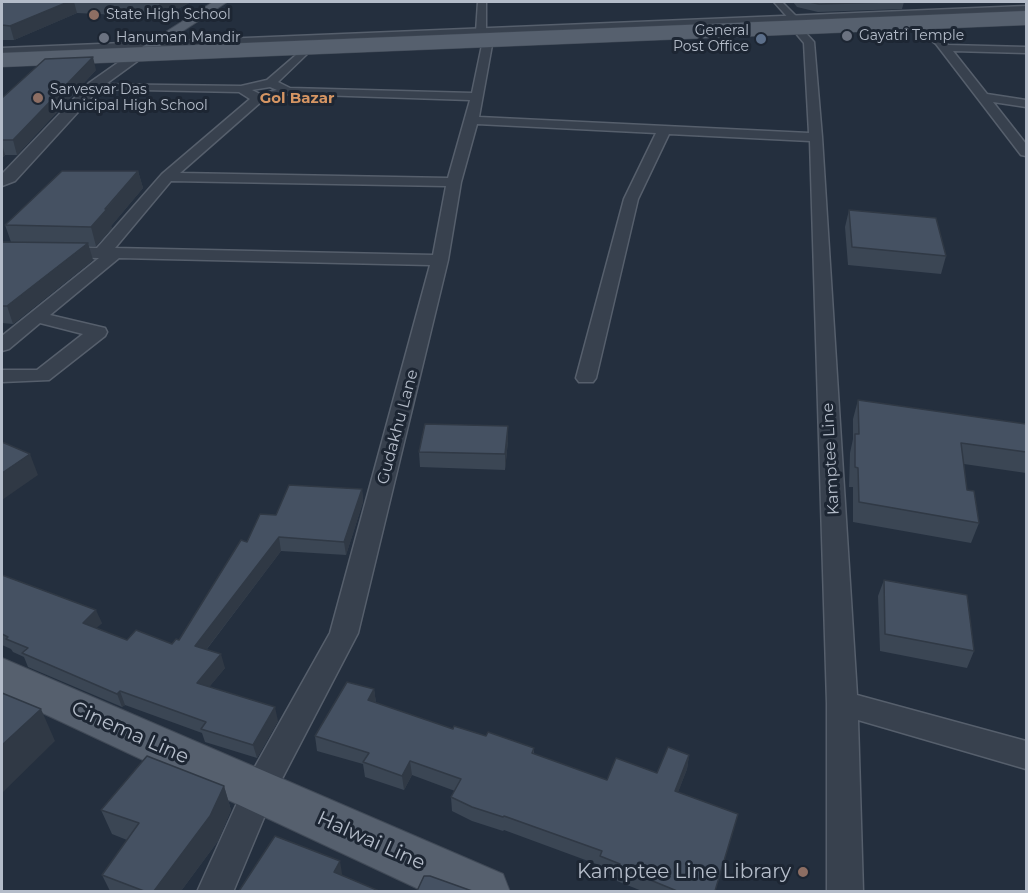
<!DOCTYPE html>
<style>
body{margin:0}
#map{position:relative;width:1028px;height:893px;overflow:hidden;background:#242f3e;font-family:Montserrat,sans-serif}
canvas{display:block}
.frame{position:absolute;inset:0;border:3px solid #b4bcc9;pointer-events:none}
</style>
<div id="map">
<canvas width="1028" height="893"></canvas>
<div class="frame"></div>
</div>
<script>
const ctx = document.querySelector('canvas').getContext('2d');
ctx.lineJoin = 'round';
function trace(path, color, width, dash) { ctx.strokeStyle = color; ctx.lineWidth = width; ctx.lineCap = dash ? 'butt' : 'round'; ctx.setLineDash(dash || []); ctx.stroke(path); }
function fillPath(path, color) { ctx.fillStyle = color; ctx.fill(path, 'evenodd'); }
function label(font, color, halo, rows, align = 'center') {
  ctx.font = font + ' Montserrat,sans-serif'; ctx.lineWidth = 6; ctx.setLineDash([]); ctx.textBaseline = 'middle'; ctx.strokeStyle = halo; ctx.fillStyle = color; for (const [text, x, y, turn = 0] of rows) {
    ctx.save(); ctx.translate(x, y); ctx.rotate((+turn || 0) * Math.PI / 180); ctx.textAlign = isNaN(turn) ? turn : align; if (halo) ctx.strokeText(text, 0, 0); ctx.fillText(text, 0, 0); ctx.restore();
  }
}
const minor = new Path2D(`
 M 478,2 L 486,2 L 486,32 L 481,35 L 476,32 Z
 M 774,2 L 782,2 L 797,17 L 797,21 L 791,21 Z
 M 918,23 L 948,45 L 1026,47 L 1026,53 L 953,51 L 987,94 L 1026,100 L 1026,107 L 993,102 L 1026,144 L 1026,156 L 1021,155 L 936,44 L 915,28 L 913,26 Z
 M 796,29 L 802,29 L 814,42 L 822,137 L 857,695 L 1026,741 L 1026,769 L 858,720 L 863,892 L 827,892 L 827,703 L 810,141 L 669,134 L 638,199 L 596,378 L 593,382 L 579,382 L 576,378 L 624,199 L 656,133 L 477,124 L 461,182 L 448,260 L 358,633 L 273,796 L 233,892 L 197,892 L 247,781 L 330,633 L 430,265 L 119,258 L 50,315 L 105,328 L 107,332 L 105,336 L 49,380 L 2,382 L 2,370 L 37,370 L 83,334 L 40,323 L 9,349 L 2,351 L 2,336 L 99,258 L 2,256 L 2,246 L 97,248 L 162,174 L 250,99 L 239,92 L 94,89 L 90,88 L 90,84 L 241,86 L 267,80 L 303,49 L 307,50 L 307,54 L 278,82 L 290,88 L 472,93 L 482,45 L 487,42 L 492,45 L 479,117 L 809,133 L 804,43 L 794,31 ZM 270,87 L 277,90 L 260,94 L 252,90 ZM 288,94 L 470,100 L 448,178 L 180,173 L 262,101 ZM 171,181 L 446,186 L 433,255 L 115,248 Z`);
const tertiary = new Path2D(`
 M 1026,6 L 1026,12 L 154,49 L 99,89 L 15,181 L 2,186 L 2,174 L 89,83 L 136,50 L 2,56 L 2,48 Z`);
const primary = new Path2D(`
 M 213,2 L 227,2 L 154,50 L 149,51 L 142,47 Z
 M 2,658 L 503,874 L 510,892 L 425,892 L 2,694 Z`);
trace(minor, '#565f6c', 3);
trace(tertiary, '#565f6c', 3);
trace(primary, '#414a57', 2);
fillPath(minor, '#38414e');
fillPath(tertiary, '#38414e');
fillPath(primary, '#56606e');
const primaryBridge = new Path2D(`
 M 2,60 L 1026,18`);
trace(primaryBridge, '#414a57', 15, []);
trace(primaryBridge, '#56606e', 14);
fillPath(new Path2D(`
 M 2,2 L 191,2 L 162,17 L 77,13 L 14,40 L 2,40 Z
 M 793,2 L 904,2 L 902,9 L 818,12 L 797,7 Z
 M 96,70 L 17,155 L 5,155 L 2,158 L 2,98 Z
 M 138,171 L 143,188 L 111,226 L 112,228 L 96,246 L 88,246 L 93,260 L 13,324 L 2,323 L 2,242 L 11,242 L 5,225 Z
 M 849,210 L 946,256 L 941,274 L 848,265 L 845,227 Z
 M 858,400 L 1026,424 L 1026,473 L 964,464 L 967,490 L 979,523 L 971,543 L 853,522 L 853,487 L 849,487 L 850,453 L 853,439 L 853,419 Z
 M 508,426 L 508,441 L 505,470 L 420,467 L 419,452 Z
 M 362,489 L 363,502 L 346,555 L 281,551 L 207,649 L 225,668 L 209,687 L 278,721 L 257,758 L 205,742 L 202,733 L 125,705 L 122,707 L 28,667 L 24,657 L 13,652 L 11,649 L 2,645 L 2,575 L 102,623 L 96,628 L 127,640 L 172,644 L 179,640 L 247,542 L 276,515 Z
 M 884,580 L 974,651 L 967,668 L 880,651 L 878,596 Z
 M 374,689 L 376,703 L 453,729 L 534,748 L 534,754 L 607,780 L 657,773 L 689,755 L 687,769 L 678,792 L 734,828 L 715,891 L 642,891 L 617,881 L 617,878 L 598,870 L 599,865 L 504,830 L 503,831 L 472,821 L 452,811 L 451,797 L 455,791 L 412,775 L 404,790 L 365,777 L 363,764 L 317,751 L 315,736 Z
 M 224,786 L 231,810 L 218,841 L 181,891 L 110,891 L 102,875 L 127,840 L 112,834 L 101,810 Z`), '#3b4654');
fillPath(new Path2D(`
 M 68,2 L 74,2 L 77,13 L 14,40 L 10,26 Z
 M 162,2 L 191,2 L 162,17 L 159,3 Z
 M 93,57 L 96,70 L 17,155 L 13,140 Z
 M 2,144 L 5,155 L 2,158 Z
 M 138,171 L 143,188 L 111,226 L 112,228 L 96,246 L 91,227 Z
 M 88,243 L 93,260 L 13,324 L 7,306 Z
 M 508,426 L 508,441 L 505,470 L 505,454 Z
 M 30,454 L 38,475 L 2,500 L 2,473 Z
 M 362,489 L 363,502 L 346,555 L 344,542 Z
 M 279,537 L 281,551 L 199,659 L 195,646 Z
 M 96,610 L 102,623 L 88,636 L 83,623 Z
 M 221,654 L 225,668 L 201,697 L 197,683 Z
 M 374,689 L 376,703 L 368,700 Z
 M 120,691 L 125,705 L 122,707 L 117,694 Z
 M 275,707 L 278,721 L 257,758 L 253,745 Z
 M 41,709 L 55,741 L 2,793 L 2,745 Z
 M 689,755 L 687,769 L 673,805 L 675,791 Z
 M 410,761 L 412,775 L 404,790 L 402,776 Z
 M 224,786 L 231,810 L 218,841 L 181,891 L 154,891 Z
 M 340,861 L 343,880 L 334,872 Z`), '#303945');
const building = new Path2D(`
 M 2,2 L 68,2 L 10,26 L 2,25 Z
 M 125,2 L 162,2 L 159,3 Z
 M 809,2 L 888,2 L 819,4 Z
 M 93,57 L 13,140 L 2,140 L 2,98 L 45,59 Z
 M 62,171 L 138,171 L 105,209 L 107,209 L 91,227 L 5,225 Z
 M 849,210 L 936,218 L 946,256 L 852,247 Z
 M 2,242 L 88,243 L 7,306 L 2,306 Z
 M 858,400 L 1026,424 L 1026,452 L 961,443 L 967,490 L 974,491 L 979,523 L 859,502 L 858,468 L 855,467 L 855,434 L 859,434 Z
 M 425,424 L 508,426 L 505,454 L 419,452 Z
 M 2,442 L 30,454 L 2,473 Z
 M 289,485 L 362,489 L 344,542 L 279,537 L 195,646 L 221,654 L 197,683 L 275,707 L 253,745 L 201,729 L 206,722 L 120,691 L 117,694 L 22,653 L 28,648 L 6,639 L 8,637 L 2,634 L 2,575 L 96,610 L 83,623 L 127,640 L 136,630 L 172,644 L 176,639 L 179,640 L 241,540 L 247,542 L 260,514 L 276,515 Z
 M 884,580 L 967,595 L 974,651 L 885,634 Z
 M 347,682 L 374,689 L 368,700 L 453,729 L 454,726 L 486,736 L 488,732 L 534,748 L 532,753 L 607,780 L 616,758 L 657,773 L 668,747 L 689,755 L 675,791 L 738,814 L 715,891 L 677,891 L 619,867 L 620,864 L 600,856 L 602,851 L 504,816 L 503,817 L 472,807 L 451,797 L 461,779 L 410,761 L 402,776 L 363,762 L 369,753 L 315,736 Z
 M 2,693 L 41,709 L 2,745 Z
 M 147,756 L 224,786 L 210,816 L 154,891 L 144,891 L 102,875 L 139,823 L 101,810 Z
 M 275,836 L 340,861 L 334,872 L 379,891 L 239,891 Z
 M 424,876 L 430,876 L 472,891 L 417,891 Z`);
fillPath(building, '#455162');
trace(building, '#303945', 1.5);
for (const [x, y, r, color] of [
 [94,15,6,"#8d6e63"],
 [847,36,6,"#6b7280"],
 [104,38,6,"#6b7280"],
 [761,39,6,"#5c6f8a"],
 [38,98,6,"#8d6e63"],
 [803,872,6,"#8d6e63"]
]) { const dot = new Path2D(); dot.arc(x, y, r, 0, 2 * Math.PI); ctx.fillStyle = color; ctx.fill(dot); trace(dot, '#1d2633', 2); }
label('14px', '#b4bcc9', '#1d2633', [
 ["State High School",106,15],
 ["General",749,31,"right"],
 ["Post Office",749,47,"right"],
 ["Gayatri Temple",859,36],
 ["Hanuman Mandir",116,38],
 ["Sarvesvar Das",50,90],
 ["Municipal High School",50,106]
], 'left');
label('bold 15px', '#d59563', '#1d2633', [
 ["Gol Bazar",297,99]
]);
label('16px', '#b4bcc9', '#1d2633', [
 ["Gudakhu Lane",398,427,-75],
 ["Kamptee Line",831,459,-93]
]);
label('20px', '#b4bcc9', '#1d2633', [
 ["Cinema Line",130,733,24],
 ["Halwai Line",371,841,24]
]);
label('20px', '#b4bcc9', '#1d2633', [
 ["Kamptee Line Library",791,872]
], 'right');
</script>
